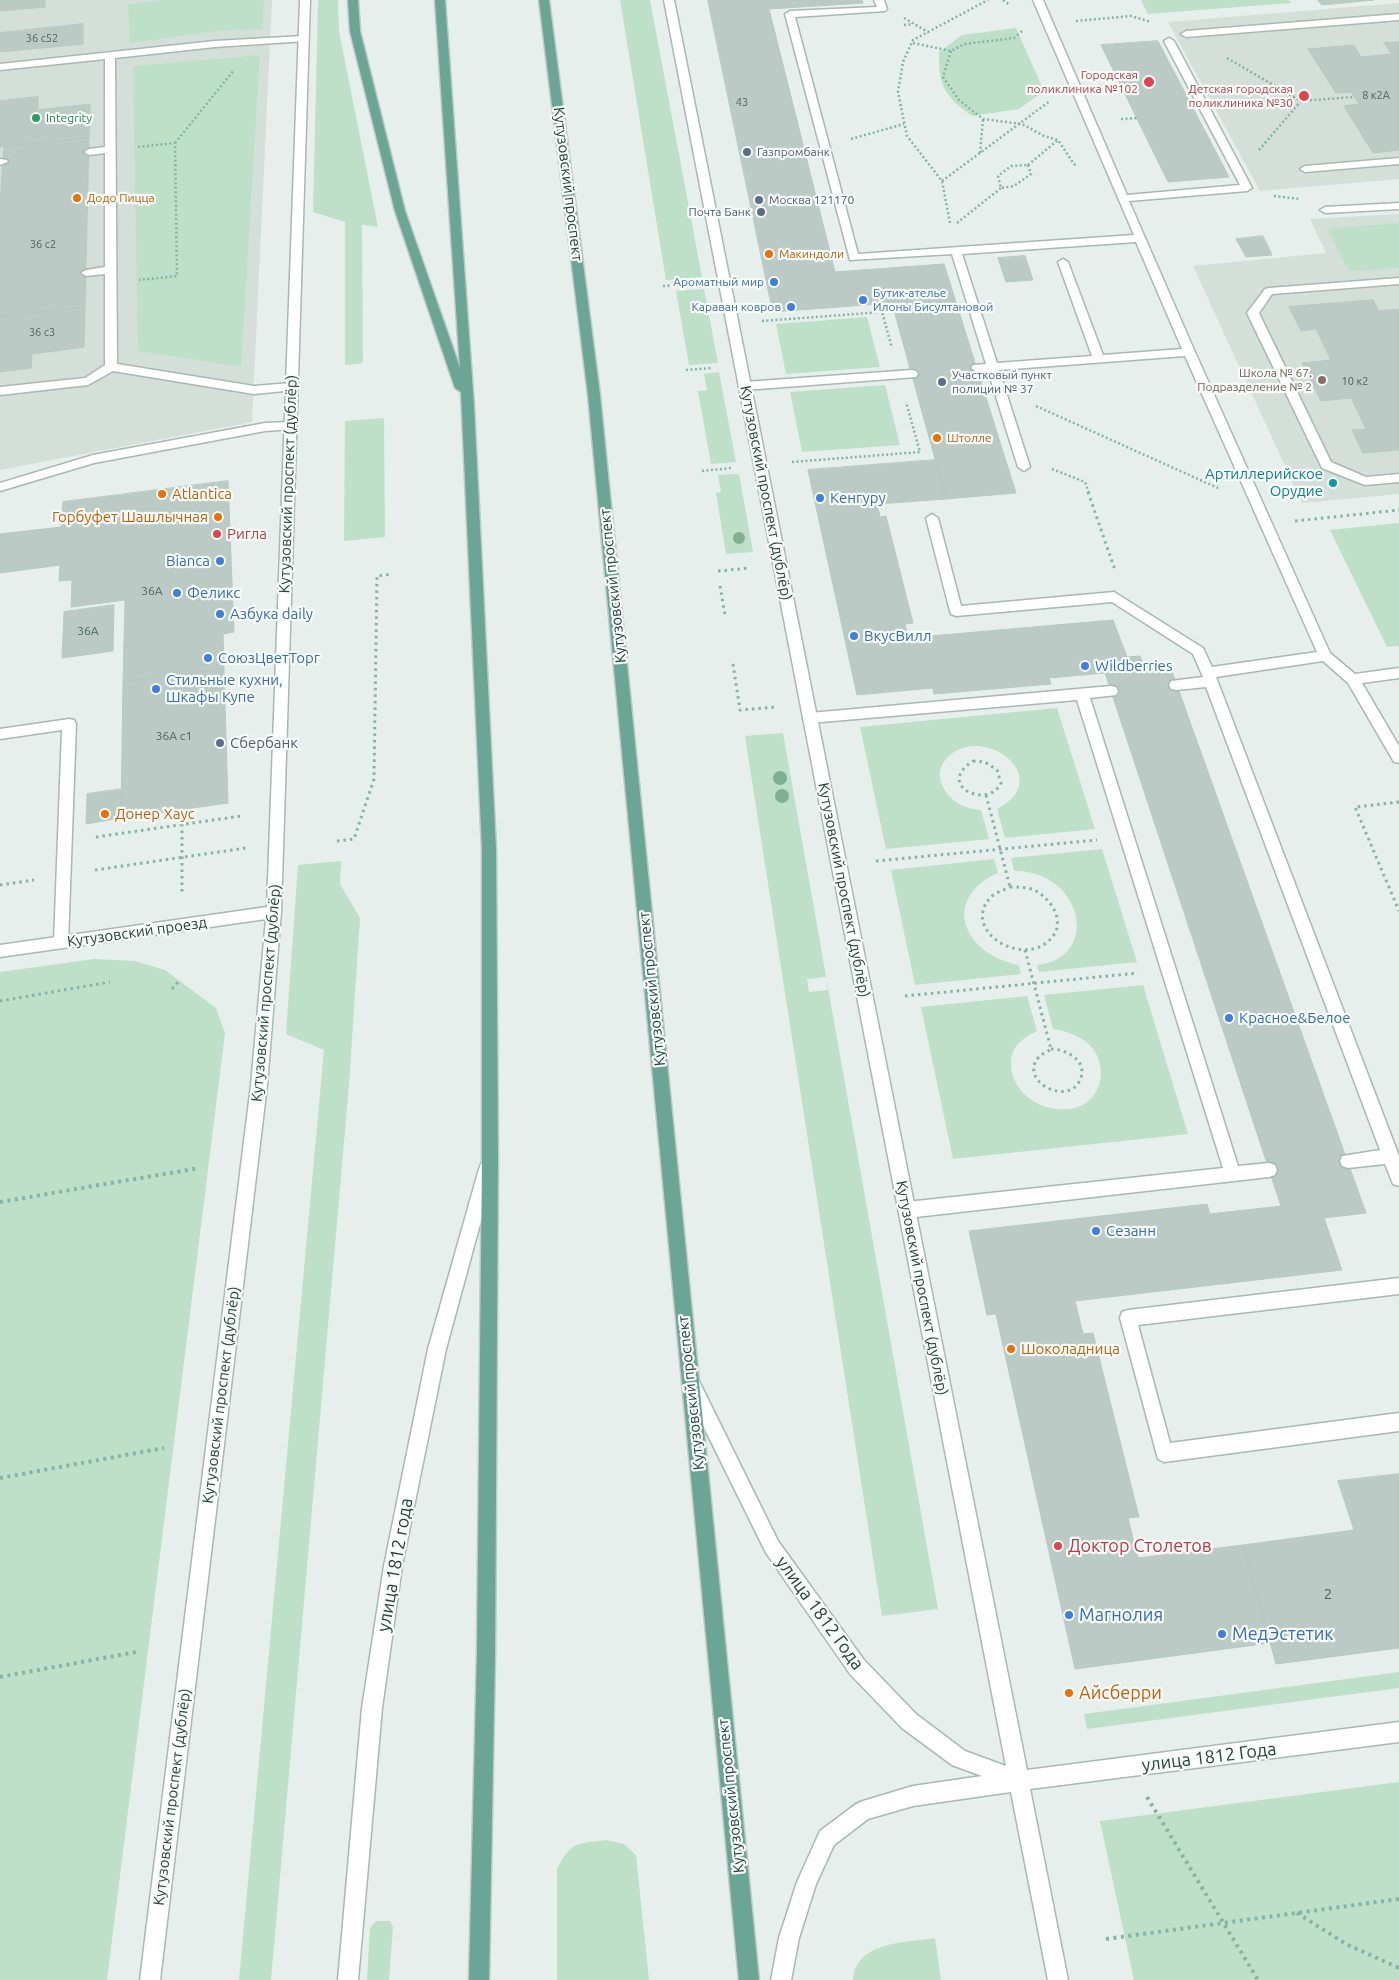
<!DOCTYPE html>
<meta charset="utf-8">
<style>
body{margin:0}
canvas{display:block;background:#e6efeb}
</style>
<canvas width="1399" height="1980"></canvas>
<script>
const ctx = document.querySelector('canvas').getContext('2d');
ctx.lineJoin = 'round';
function fillPath(path, color) { ctx.fillStyle = color; ctx.fill(path, 'evenodd'); }
function trace(path, color, width, dash) { ctx.strokeStyle = color; ctx.lineWidth = width; ctx.lineCap = dash ? 'butt' : 'round'; ctx.setLineDash(dash || []); ctx.stroke(path); }
function label(font, color, halo, rows, align = 'center') {
  ctx.font = font + ' Ubuntu,sans-serif'; ctx.lineWidth = 4.5; ctx.setLineDash([]); ctx.textBaseline = 'middle'; ctx.strokeStyle = halo; ctx.fillStyle = color; for (const [text, x, y, turn = 0] of rows) {
    ctx.save(); ctx.translate(x, y); ctx.rotate((+turn || 0) * Math.PI / 180); ctx.textAlign = isNaN(turn) ? turn : align; if (halo) ctx.strokeText(text, 0, 0); ctx.fillText(text, 0, 0); ctx.restore();
  }
}
fillPath(new Path2D(`
 M 0,0 L 272,0 L 252,422 L 0,470 Z
 M 1399,3 L 1399,179 L 1260,191 L 1168,22 Z
 M 1399,214 L 1399,494 L 1302,503 L 1193,266 L 1326,253 L 1310,219 Z`), '#d4dfda');
fillPath(new Path2D(`
 M 163,0 L 264,0 L 262,29 L 216,31 L 130,43 L 128,4 Z
 M 318,0 L 338,0 L 339,31 L 378,227 L 362,225 L 363,363 L 345,365 L 345,222 L 313,212 Z
 M 620,0 L 650,0 L 702,277 L 666,280 Z
 M 1141,0 L 1289,0 L 1291,3 L 1148,14 Z
 M 1016,28 L 1044,91 L 1019,109 L 972,116 C 945,97 938,85 939,52 L 962,35 Z
 M 260,55 L 241,367 L 138,351 L 133,66 Z
 M 1399,223 L 1399,268 L 1354,271 L 1348,270 L 1328,230 L 1332,228 Z
 M 704,289 L 718,363 L 689,365 L 676,291 Z
 M 867,317 L 880,367 L 786,374 L 776,324 Z
 M 719,372 L 736,462 L 711,464 L 698,391 L 707,390 L 704,374 Z
 M 885,385 L 900,445 L 802,452 L 790,392 Z
 M 384,418 L 385,537 L 344,541 L 345,421 Z
 M 739,474 L 753,552 L 726,554 L 716,493 L 721,492 L 718,475 Z
 M 1399,523 L 1399,646 L 1387,647 L 1330,530 Z
 M 1057,708 L 1095,829 L 1005,838 L 997,809 C 1058,778 981,720 946,759 C 930,777 948,801 966,807 C 971,809 976,809 981,810 L 989,839 L 886,849 L 860,727 Z
 M 783,733 L 938,1609 L 882,1616 L 745,736 ZM 826,977 L 828,990 L 809,992 L 807,979 Z
 M 1102,849 L 1137,962 L 1039,972 L 1037,965 C 1104,957 1080,869 1014,871 L 1011,858 Z
 M 994,859 L 998,873 C 939,900 965,955 1019,965 L 1021,974 L 915,985 L 891,870 Z
 M 341,861 L 340,884 L 360,918 L 349,1085 L 271,1980 L 239,1980 L 324,1050 L 286,1034 L 298,865 Z
 M 94,959 L 135,961 L 165,970 L 216,1008 L 225,1033 L 107,1980 L 0,1980 L 0,972 Z
 M 1143,985 L 1188,1134 L 953,1159 L 921,1007 L 1027,996 L 1037,1031 C 1028,1036 1019,1040 1014,1050 C 1010,1056 1011,1066 1012,1073 C 1019,1100 1049,1114 1075,1108 C 1106,1100 1109,1058 1085,1041 C 1075,1034 1065,1031 1053,1029 L 1044,995 Z
 M 1399,1672 L 1399,1688 L 1087,1729 L 1084,1714 Z
 M 1399,1782 L 1399,1980 L 1134,1980 L 1100,1821 Z
 M 606,1840 L 624,1844 L 636,1855 L 649,1980 L 557,1980 L 557,1869 C 571,1841 577,1844 606,1840 Z
 M 376,1921 L 390,1921 L 393,1927 L 389,1980 L 367,1980 L 370,1928 Z
 M 935,1938 L 941,1980 L 853,1980 C 856,1941 905,1943 935,1938 Z`), '#bfe0c8');
const building = new Path2D(`
 M 0,0 L 45,0 L 45,7 L 0,11 Z
 M 708,0 L 862,0 L 863,3 L 769,9 L 835,272 L 944,264 L 1016,493 L 946,499 L 892,303 L 773,312 Z
 M 1318,0 L 1374,0 L 1322,5 Z
 M 83,24 L 83,44 L 0,52 L 0,33 Z
 M 1158,41 L 1229,177 L 1168,182 L 1101,45 Z
 M 1399,42 L 1399,150 L 1373,153 L 1344,106 L 1359,104 L 1351,92 L 1336,93 L 1308,49 L 1354,45 L 1361,57 L 1392,54 L 1384,43 Z
 M 38,97 L 38,110 L 90,104 L 89,138 L 0,147 L 0,101 Z
 M 89,138 L 85,307 L 0,317 L 0,205 L 4,147 Z
 M 1263,236 L 1272,255 L 1246,257 L 1236,239 Z
 M 1025,256 L 1033,280 L 1006,282 L 998,258 Z
 M 1373,300 L 1379,311 L 1399,309 L 1399,450 L 1363,453 L 1352,430 L 1366,429 L 1351,398 L 1321,401 L 1302,363 L 1331,360 L 1316,329 L 1301,331 L 1289,307 Z
 M 85,307 L 84,347 L 32,354 L 31,368 L 0,372 L 0,317 Z
 M 935,460 L 946,499 L 877,504 L 880,517 L 886,516 L 913,623 L 905,624 L 908,638 L 1113,620 L 1127,657 L 1140,656 L 1145,669 L 1170,666 L 1366,1213 L 1324,1218 L 1342,1270 L 1075,1301 L 1083,1334 L 1093,1333 L 1139,1517 L 1128,1518 L 1138,1558 L 1243,1545 L 1270,1643 L 1075,1669 L 996,1314 L 987,1315 L 969,1231 L 1207,1204 L 1210,1214 L 1281,1206 L 1105,673 L 1049,678 L 1051,684 L 934,694 L 933,688 L 857,695 L 808,470 Z
 M 228,481 L 234,632 L 223,634 L 224,669 L 123,682 L 125,600 L 71,607 L 72,580 L 59,581 L 60,565 L 0,573 L 0,534 L 61,527 L 63,502 Z
 M 114,605 L 113,651 L 62,658 L 64,612 Z
 M 224,669 L 228,803 L 121,818 L 123,682 Z
 M 122,789 L 121,818 L 86,824 L 87,794 Z
 M 1399,1474 L 1399,1648 L 1276,1664 L 1243,1545 L 1354,1530 L 1338,1481 Z`);
fillPath(building, '#bbcac4');
trace(building, '#b8c9c2', 1);
const service = new Path2D(`
 M 874,0 L 884,0 L 887,9 L 885,11 L 795,17 L 858,254 L 1134,235 L 1033,0 L 1043,0 L 1127,195 L 1240,185 L 1164,41 L 1169,38 L 1174,41 L 1252,188 L 1247,191 L 1129,201 L 1195,352 L 1330,653 L 1355,674 L 1399,668 L 1399,678 L 1362,683 L 1399,746 L 1399,763 L 1394,762 L 1348,683 L 1323,661 L 1216,677 L 1399,1156 L 1399,1186 L 1393,1184 L 1385,1164 L 1348,1168 L 1342,1166 L 1340,1161 L 1342,1156 L 1380,1150 L 1206,687 L 1176,690 L 1171,689 L 1169,685 L 1171,681 L 1203,677 L 1193,654 L 1112,602 L 956,616 L 951,614 L 950,611 L 926,518 L 932,514 L 938,518 L 961,606 L 1114,592 L 1203,648 L 1212,667 L 1317,652 L 1185,356 L 999,370 L 1030,467 L 1024,471 L 1018,467 L 988,371 L 977,372 L 971,368 L 973,365 L 986,364 L 952,254 L 850,260 L 785,14 L 790,11 L 877,7 ZM 1136,242 L 1182,349 L 1103,355 L 1068,262 L 1063,259 L 1058,262 L 1092,356 L 997,363 L 962,254 Z
 M 1399,14 L 1399,20 L 1186,37 L 1181,34 L 1186,31 Z
 M 303,36 L 308,39 L 306,41 L 215,47 L 115,58 L 117,364 L 254,386 L 291,383 L 297,387 L 295,390 L 254,394 L 113,371 L 88,385 L 0,395 L 0,387 L 85,378 L 105,365 L 105,274 L 86,276 L 81,273 L 86,270 L 105,267 L 105,153 L 89,155 L 84,152 L 89,149 L 105,147 L 105,59 L 0,70 L 0,64 L 215,41 Z
 M 1399,158 L 1399,164 L 1305,172 L 1300,169 L 1305,166 Z
 M 0,159 L 7,160 L 8,162 L 0,165 Z
 M 1399,203 L 1399,209 L 1325,213 L 1320,210 L 1325,207 Z
 M 1399,278 L 1399,284 L 1272,294 L 1259,313 L 1331,462 L 1366,477 L 1399,474 L 1399,482 L 1365,485 L 1322,468 L 1247,313 L 1265,289 L 1269,288 Z
 M 912,370 L 916,371 L 918,374 L 916,377 L 745,390 L 739,386 L 745,382 Z
 M 290,422 L 294,423 L 296,426 L 294,429 L 265,431 L 94,463 L 0,491 L 0,483 L 93,455 L 265,423 Z
 M 1111,686 L 1116,687 L 1118,691 L 1116,695 L 1090,698 L 1238,1166 L 1269,1163 L 1275,1165 L 1277,1170 L 1275,1175 L 1269,1177 L 907,1218 L 901,1215 L 899,1210 L 901,1205 L 907,1202 L 1223,1168 L 1077,700 L 810,723 L 805,722 L 803,718 L 805,714 L 810,713 Z
 M 69,719 L 74,720 L 76,724 L 68,942 L 66,946 L 61,948 L 56,946 L 54,942 L 62,730 L 0,739 L 0,729 Z
 M 1399,1278 L 1399,1294 L 1138,1325 L 1170,1443 L 1399,1413 L 1399,1431 L 1164,1462 L 1158,1459 L 1120,1318 L 1122,1312 L 1128,1310 Z`);
const minor = new Path2D(`
 M 300,0 L 310,0 L 281,912 L 267,1085 L 160,1980 L 140,1980 L 251,1085 L 266,919 L 0,957 L 0,945 L 267,907 Z
 M 664,0 L 674,0 L 1027,1770 L 1399,1722 L 1399,1742 L 1030,1789 L 1068,1980 L 1048,1980 L 1011,1792 L 913,1806 L 868,1819 L 834,1845 L 816,1884 L 799,1938 L 791,1980 L 771,1980 L 779,1938 L 797,1882 L 820,1831 L 856,1804 L 863,1801 L 913,1786 L 982,1776 L 952,1765 L 902,1728 L 850,1674 L 766,1553 L 687,1393 L 684,1387 L 687,1381 L 693,1378 L 699,1381 L 778,1541 L 864,1660 L 916,1714 L 965,1751 L 1006,1766 Z`);
const tertiary = new Path2D(`
 M 487,1162 L 493,1164 L 495,1169 L 446,1349 L 402,1566 L 382,1708 L 358,1980 L 338,1980 L 362,1708 L 384,1566 L 428,1349 L 479,1169 L 481,1164 Z`);
const primary = new Path2D(`
 M 348,0 L 358,0 L 360,31 L 405,211 L 460,368 L 435,0 L 445,0 L 474,406 L 496,849 L 498,1158 L 495,1654 L 489,1980 L 469,1980 L 477,1654 L 482,1158 L 482,849 L 461,392 L 455,388 L 395,211 L 350,31 Z
 M 539,0 L 549,0 L 600,395 L 759,1980 L 739,1980 L 588,395 Z`);
trace(service, '#a8b8b2', 3);
trace(minor, '#a8b8b2', 3);
trace(tertiary, '#a8b8b2', 3);
trace(primary, '#c2cac8', 3);
trace(new Path2D(`
 M 1003,0 L 1010,5
 M 904,18 L 928,32
 M 1076,21 L 1131,16 L 1151,22
 M 904,25 L 913,24
 M 913,43 L 951,51 L 964,44 L 1014,38 L 1022,31
 M 951,51 L 943,77 L 959,100 L 983,119 L 1022,124 L 1044,136 L 1058,140 L 1074,164 L 1078,166
 M 1227,58 L 1301,101 L 1354,97
 M 1121,119 L 1137,118
 M 851,139 L 904,124
 M 175,143 L 234,70
 M 138,147 L 175,143 L 177,276 L 139,280
 M 1259,150 L 1301,101
 M 980,153 L 983,119
 M 1028,165 L 1058,140
 M 1028,165 L 1031,174 L 1014,186 L 1001,188 L 998,176 L 1011,166 Z
 M 942,181 L 1050,101
 M 1274,196 L 1300,199
 M 950,223 L 942,181 L 907,136 L 898,92 L 903,62 L 913,40 L 988,0
 M 957,223 L 1001,188
 M 663,286 L 696,284
 M 762,321 L 882,312 L 892,348
 M 686,370 L 712,368
 M 1036,406 L 1218,488
 M 792,462 L 920,452 L 906,402
 M 1052,469 L 1085,482 L 1089,493
 M 702,471 L 731,468`), '#86b3a5', 2.5, [2, 2.5]);
trace(new Path2D(`
 M 1088,492 L 1115,570
 M 1295,521 L 1399,510
 M 718,571 L 750,568
 M 720,586 L 725,615
 M 733,664 L 740,710 L 777,707
 M 973,761 L 985,762 L 997,770 L 1001,783 C 989,810 934,786 973,761 Z
 M 986,795 L 1010,887
 M 1399,802 L 1355,807 L 1399,911
 M 182,824 L 182,893
 M 96,837 L 241,816
 M 337,841 L 354,839 L 374,779 L 377,576 L 392,574
 M 876,861 L 1097,840
 M 95,870 L 246,848
 M 0,885 L 34,880
 M 1010,887 C 1019,887 1028,887 1036,891 C 1051,899 1065,921 1053,936 C 1027,971 960,932 990,898 C 994,893 1004,890 1010,887 Z
 M 1025,950 L 1051,1049
 M 172,989 L 180,980
 M 905,996 L 1138,973
 M 0,1001 L 110,982
 M 1051,1049 C 1066,1049 1089,1061 1080,1080 C 1068,1107 1019,1081 1038,1058 C 1041,1054 1047,1052 1051,1049 Z`), '#86b3a5', 3, [2.5, 4]);
trace(new Path2D(`
 M 0,1202 L 199,1168
 M 0,1478 L 164,1448
 M 0,1677 L 136,1652
 M 1147,1797 L 1258,1980
 M 1297,1913 L 1346,1944 L 1399,1968
 M 1106,1939 L 1399,1899`), '#86b3a5', 4, [3, 4.5]);
fillPath(service, '#fff');
fillPath(minor, '#fff');
fillPath(tertiary, '#fff');
fillPath(primary, '#6aa596');
ctx.fillStyle = '#80af93';
for (const [x, y, r] of [
 [739,538,6],
 [780,778,7],
 [782,796,7]
]) { ctx.beginPath(); ctx.arc(x, y, r, 0, 2 * Math.PI); ctx.fill(); }
for (const [x, y, r, color] of [
 [1149,82,6,"#e0444e"],
 [1304,96,6,"#e0444e"],
 [36,118,5,"#2e9e5b"],
 [747,152,5,"#5c6f8a"],
 [77,198,5,"#e8710a"],
 [759,200,5,"#5c6f8a"],
 [761,212,5,"#5c6f8a"],
 [769,254,5,"#e8710a"],
 [774,282,5,"#3f7fe0"],
 [863,300,5,"#3f7fe0"],
 [791,307,5,"#3f7fe0"],
 [1322,380,5,"#8d6e63"],
 [942,382,5,"#5c6f8a"],
 [937,438,5,"#e8710a"],
 [1333,483,5,"#0f9aa8"],
 [162,494,5,"#e8710a"],
 [820,498,5,"#3f7fe0"],
 [218,517,5,"#e8710a"],
 [217,534,5,"#e0444e"],
 [220,561,5,"#3f7fe0"],
 [177,593,5,"#3f7fe0"],
 [220,614,5,"#3f7fe0"],
 [854,636,5,"#3f7fe0"],
 [208,658,5,"#3f7fe0"],
 [1085,666,5,"#3f7fe0"],
 [156,689,5,"#3f7fe0"],
 [220,743,5,"#5c6f8a"],
 [105,814,5,"#e8710a"],
 [1229,1018,5,"#3f7fe0"],
 [1096,1231,5,"#3f7fe0"],
 [1011,1349,5,"#e8710a"],
 [1058,1546,5,"#e0444e"],
 [1069,1615,5,"#3f7fe0"],
 [1222,1634,5,"#3f7fe0"],
 [1069,1693,5,"#e8710a"]
]) { const dot = new Path2D(); dot.arc(x, y, r, 0, 2 * Math.PI); ctx.fillStyle = color; ctx.fill(dot); trace(dot, '#f7fbf9', 2); }
label('11px', '#4a645c', null, [
 ["36 с52",42,38],
 ["8 к2А",1376,95],
 ["43",742,102],
 ["36 с2",43,244],
 ["36 с3",42,332],
 ["10 к2",1355,381]
]);
label('12px', '#be3a42', '#f7fbf9', [
 ["Городская",1138,75],
 ["поликлиника №102",1138,89],
 ["Детская городская",1293,89],
 ["поликлиника №30",1293,103]
], 'right');
label('12px', '#27864d', '#f7fbf9', [
 ["Integrity",46,118]
], 'left');
label('12px', '#4e5e75', '#f7fbf9', [
 ["Газпромбанк",757,152],
 ["Москва 121170",769,200],
 ["Почта Банк",751,212,"right"],
 ["Участковый пункт",952,375],
 ["полиции № 37",952,389]
], 'left');
label('12px', '#c56008', '#f7fbf9', [
 ["Додо Пицца",87,198],
 ["Макиндоли",779,254],
 ["Штолле",947,438]
], 'left');
label('12px', '#366cbe', '#f7fbf9', [
 ["Ароматный мир",764,282],
 ["Бутик-ателье",873,293,"left"],
 ["Илоны Бисултановой",873,307,"left"],
 ["Караван ковров",781,307]
], 'right');
label('12px', '#785e54', '#f7fbf9', [
 ["Школа № 67.",1312,373],
 ["Подразделение № 2",1312,387]
], 'right');
label('12px', '#4a645c', null, [
 ["36А",152,591],
 ["36А",88,631],
 ["36А с1",174,736]
]);
label('15px', '#24423a', '#f7fbf9', [
 ["Кутузовский проспект",568,184,83],
 ["Кутузовский проспект (дублёр)",288,484,-88],
 ["Кутузовский проспект (дублёр)",766,493,79],
 ["Кутузовский проспект",613,586,-96],
 ["Кутузовский проспект (дублёр)",844,890,79],
 ["Кутузовский проезд",137,932,-8],
 ["Кутузовский проспект",652,989,-96],
 ["Кутузовский проспект (дублёр)",266,993,-85],
 ["Кутузовский проспект (дублёр)",922,1288,79],
 ["Кутузовский проспект",691,1393,-96],
 ["Кутузовский проспект (дублёр)",221,1395,-83],
 ["Кутузовский проспект",731,1796,-96],
 ["Кутузовский проспект (дублёр)",172,1797,-83]
]);
label('15px', '#0d838f', '#f7fbf9', [
 ["Артиллерийское",1323,474],
 ["Орудие",1323,491]
], 'right');
label('15px', '#c56008', '#f7fbf9', [
 ["Atlantica",172,494],
 ["Горбуфет Шашлычная",208,517,"right"],
 ["Донер Хаус",115,814],
 ["Шоколадница",1021,1349]
], 'left');
label('15px', '#366cbe', '#f7fbf9', [
 ["Кенгуру",830,498],
 ["Bianca",210,561,"right"],
 ["Феликс",187,593],
 ["Азбука daily",230,614],
 ["ВкусВилл",864,636],
 ["СоюзЦветТорг",218,658],
 ["Wildberries",1095,666],
 ["Стильные кухни,",166,680],
 ["Шкафы Купе",166,697],
 ["Красное&Белое",1239,1018],
 ["Сезанн",1106,1231]
], 'left');
label('15px', '#be3a42', '#f7fbf9', [
 ["Ригла",227,534]
], 'left');
label('15px', '#4e5e75', '#f7fbf9', [
 ["Сбербанк",230,743]
], 'left');
label('15px', '#4a645c', null, [
 ["2",1328,1594]
]);
label('18px', '#be3a42', '#f7fbf9', [
 ["Доктор Столетов",1068,1546]
], 'left');
label('18px', '#24423a', '#f7fbf9', [
 ["улица 1812 года",395,1565,-80],
 ["улица 1812 Года",820,1613,54],
 ["улица 1812 Года",1209,1757,-7]
]);
label('18px', '#366cbe', '#f7fbf9', [
 ["Магнолия",1079,1615],
 ["МедЭстетик",1232,1634]
], 'left');
label('18px', '#c56008', '#f7fbf9', [
 ["Айсберри",1079,1693]
], 'left');
</script>
